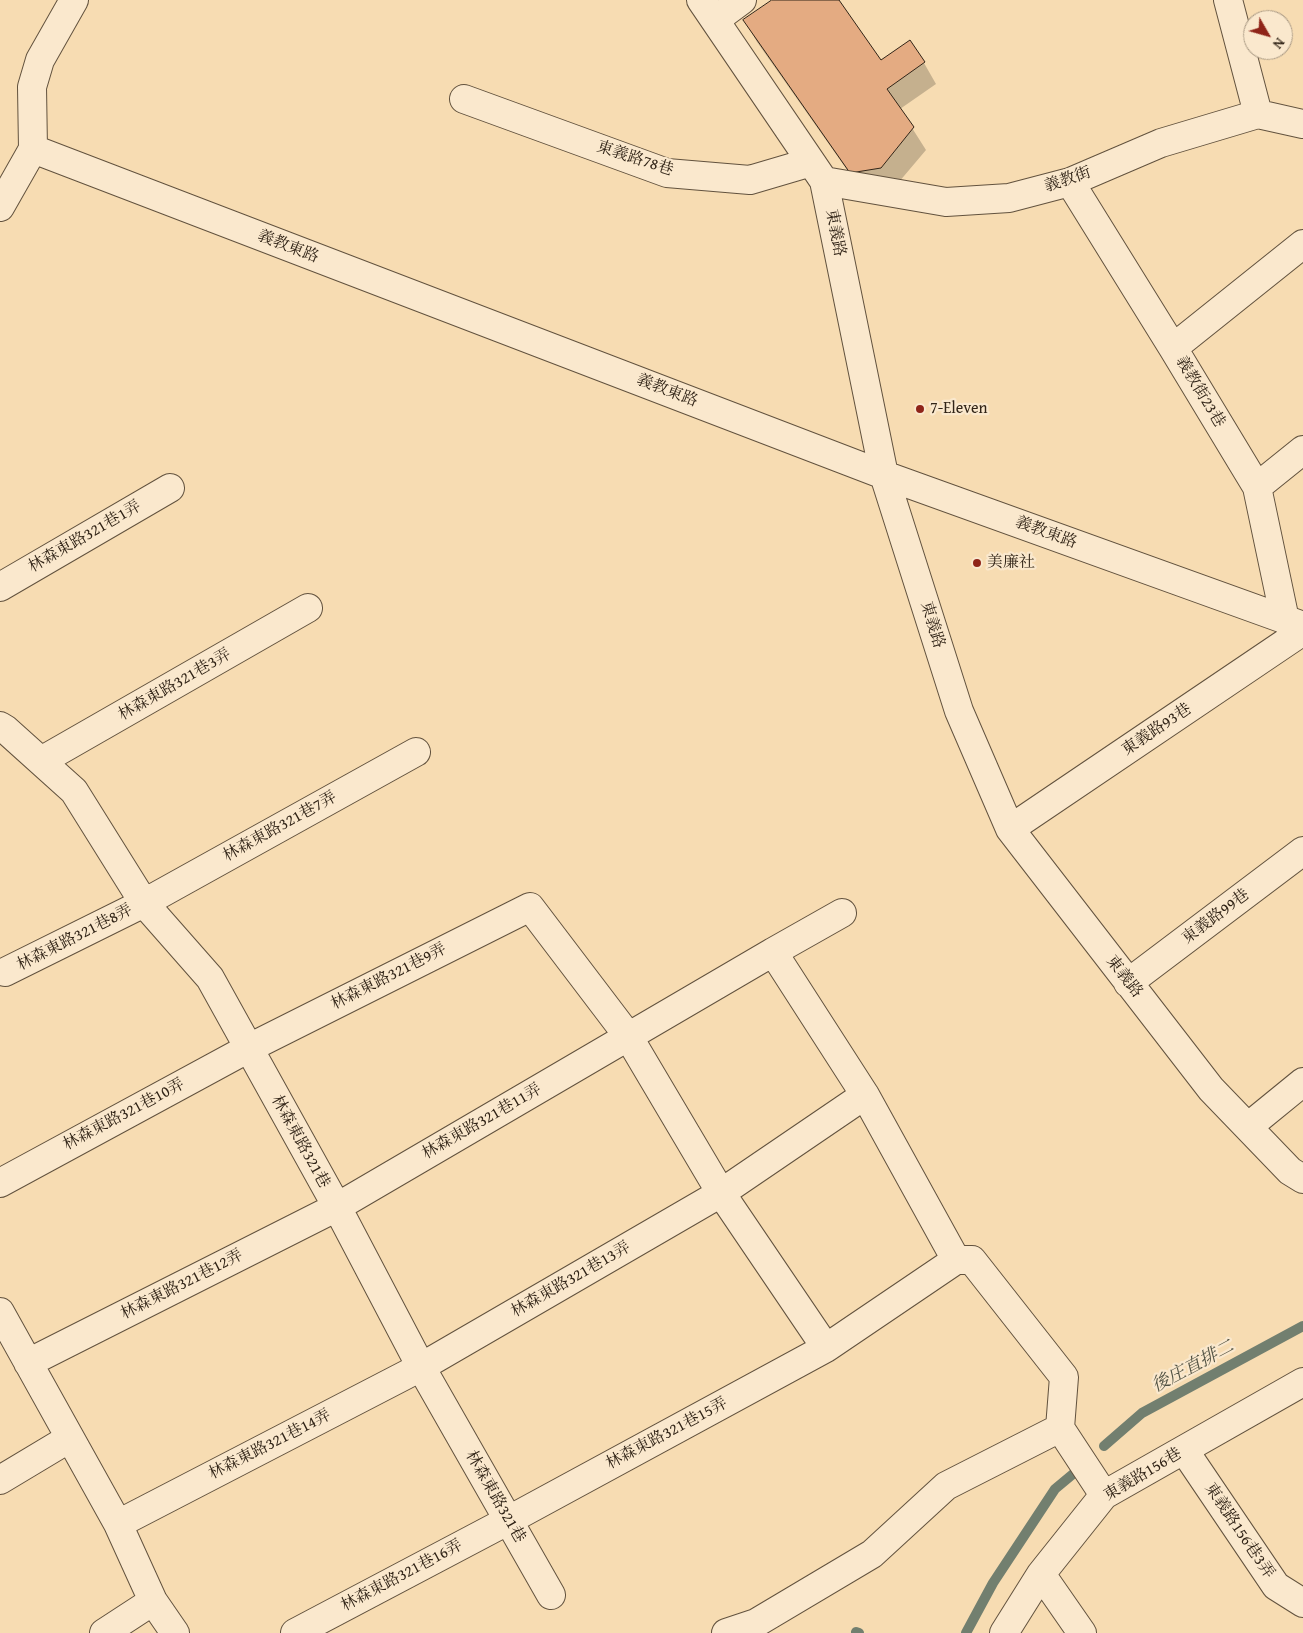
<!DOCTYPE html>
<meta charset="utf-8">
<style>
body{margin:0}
#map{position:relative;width:1303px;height:1633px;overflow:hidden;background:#f7dcb2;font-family:"Gentium Book Plus",serif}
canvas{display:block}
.north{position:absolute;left:1243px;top:10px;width:50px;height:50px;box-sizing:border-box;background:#fae8cd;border:1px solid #aa9a84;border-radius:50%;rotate:128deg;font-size:14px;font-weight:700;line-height:20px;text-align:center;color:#312417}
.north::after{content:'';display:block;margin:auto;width:18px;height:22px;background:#8f2418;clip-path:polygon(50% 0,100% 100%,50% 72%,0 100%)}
</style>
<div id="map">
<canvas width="1303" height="1633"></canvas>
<div class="north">N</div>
</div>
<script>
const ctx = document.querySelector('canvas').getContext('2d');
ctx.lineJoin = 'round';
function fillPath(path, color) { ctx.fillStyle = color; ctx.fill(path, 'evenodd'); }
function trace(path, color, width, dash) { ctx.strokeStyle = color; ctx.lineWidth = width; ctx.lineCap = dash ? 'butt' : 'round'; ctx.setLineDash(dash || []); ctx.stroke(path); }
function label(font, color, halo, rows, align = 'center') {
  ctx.font = font + ' "Gentium Book Plus","Noto Serif TC",serif'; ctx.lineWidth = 4.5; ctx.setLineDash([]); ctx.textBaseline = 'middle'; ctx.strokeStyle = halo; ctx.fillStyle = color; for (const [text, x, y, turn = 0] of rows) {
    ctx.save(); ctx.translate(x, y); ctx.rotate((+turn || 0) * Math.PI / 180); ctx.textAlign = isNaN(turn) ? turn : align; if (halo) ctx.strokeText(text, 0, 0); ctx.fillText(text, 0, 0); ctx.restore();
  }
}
fillPath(new Path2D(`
 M 774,0 L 837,0 L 881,62 L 924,63 L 936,84 L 900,109 L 926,150 L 893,189 L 864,194 L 757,42 L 745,21 Z`), '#0003');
trace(new Path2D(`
 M 1104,1446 L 1142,1413 L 1303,1326
 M 856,1632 L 859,1633
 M 966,1633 L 993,1583 L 1055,1489 L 1079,1469`), '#727f6f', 10);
const building = new Path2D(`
 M 772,0 L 839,0 L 881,60 L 910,40 L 925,62 L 887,89 L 914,127 L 881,168 L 850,173 L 743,20 Z`);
fillPath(building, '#e4ab82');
trace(building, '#312417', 1);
const minor = new Path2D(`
 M 701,0 L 824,181 L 884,475 L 959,711 L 1010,829 L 1211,1089 L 1290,1171 L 1303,1179
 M 1228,0 L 1258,114
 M 715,20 L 742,0
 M 464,99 L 667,173 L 750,180 L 811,162
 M 33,149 L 884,475 L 1303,626
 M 824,181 L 946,202 L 1009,198 L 1070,182 L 1161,143 L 1258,114 L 1303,124
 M 1070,182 L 1173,348 L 1257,487 L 1285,620
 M 0,207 L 33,149 L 32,87 L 40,60 L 74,0
 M 1173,348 L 1303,244
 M 1257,487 L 1303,450
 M 0,587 L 170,488
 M 0,726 L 5,729 L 74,791 L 144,903 L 210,978 L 337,1207 L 421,1367 L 551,1595
 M 41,761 L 308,608
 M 1010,829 L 1303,631
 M 773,952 L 842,913
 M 5,972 L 144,903 L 416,752
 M 1128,983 L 1303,851
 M 1249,1126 L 1303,1082
 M 0,1183 L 249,1048 L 530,907 L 628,1036 L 721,1193 L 826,1348
 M 0,1312 L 118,1524 L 153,1601 L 175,1633
 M 28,1363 L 337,1207 L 773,952 L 865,1095 L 956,1260 L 972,1260 L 1064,1377 L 1060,1428 L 1104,1495
 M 1184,1450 L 1276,1586 L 1303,1603
 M 0,1480 L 70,1438
 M 118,1524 L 421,1367 L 721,1193 L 865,1095
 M 1041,1574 L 1082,1633
 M 104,1633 L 153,1601
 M 295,1633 L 509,1520 L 826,1348 L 956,1260
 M 726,1633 L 756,1623 L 872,1554 L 946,1486 L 1060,1428
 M 1004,1633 L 1041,1574 L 1104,1495 L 1303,1382`);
trace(minor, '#62523e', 30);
trace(minor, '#fae8cd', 28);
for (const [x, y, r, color] of [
 [920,409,5,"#8f2418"],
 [977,563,5,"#8f2418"]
]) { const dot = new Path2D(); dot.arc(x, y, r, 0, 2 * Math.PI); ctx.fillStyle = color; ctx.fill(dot); trace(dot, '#fae8cd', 2); }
label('16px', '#312417', '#fae8cd', [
 ["東義路78巷",635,159,18],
 ["義教街",1068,180,-19],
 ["東義路",835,233,79],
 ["義教東路",288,247,21],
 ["義教東路",667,391,21],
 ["義教街23巷",1200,392,59],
 ["義教東路",1046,533,20],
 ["林森東路321巷1弄",85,537,-30],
 ["東義路",932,625,73],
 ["林森東路321巷3弄",175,685,-30],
 ["東義路93巷",1157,730,-34],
 ["林森東路321巷7弄",280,827,-29],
 ["東義路99巷",1216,917,-37],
 ["林森東路321巷8弄",75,938,-27],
 ["林森東路321巷9弄",389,977,-27],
 ["東義路",1124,977,52],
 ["林森東路321巷10弄",124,1115,-28],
 ["林森東路321巷11弄",482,1122,-30],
 ["林森東路321巷",300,1142,61],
 ["林森東路321巷13弄",571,1280,-30],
 ["林森東路321巷12弄",182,1285,-27],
 ["林森東路321巷15弄",667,1434,-28],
 ["林森東路321巷14弄",270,1445,-27],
 ["東義路156巷",1143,1475,-31],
 ["林森東路321巷",495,1497,60],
 ["東義路156巷3弄",1239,1531,56],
 ["林森東路321巷16弄",402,1576,-28]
]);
label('16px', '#312417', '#fae8cd', [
 ["7-Eleven",930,409],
 ["美廉社",987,563]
], 'left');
label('italic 18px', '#515243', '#fae8cd', [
 ["後庄直排二",1193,1367,-28]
]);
</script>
